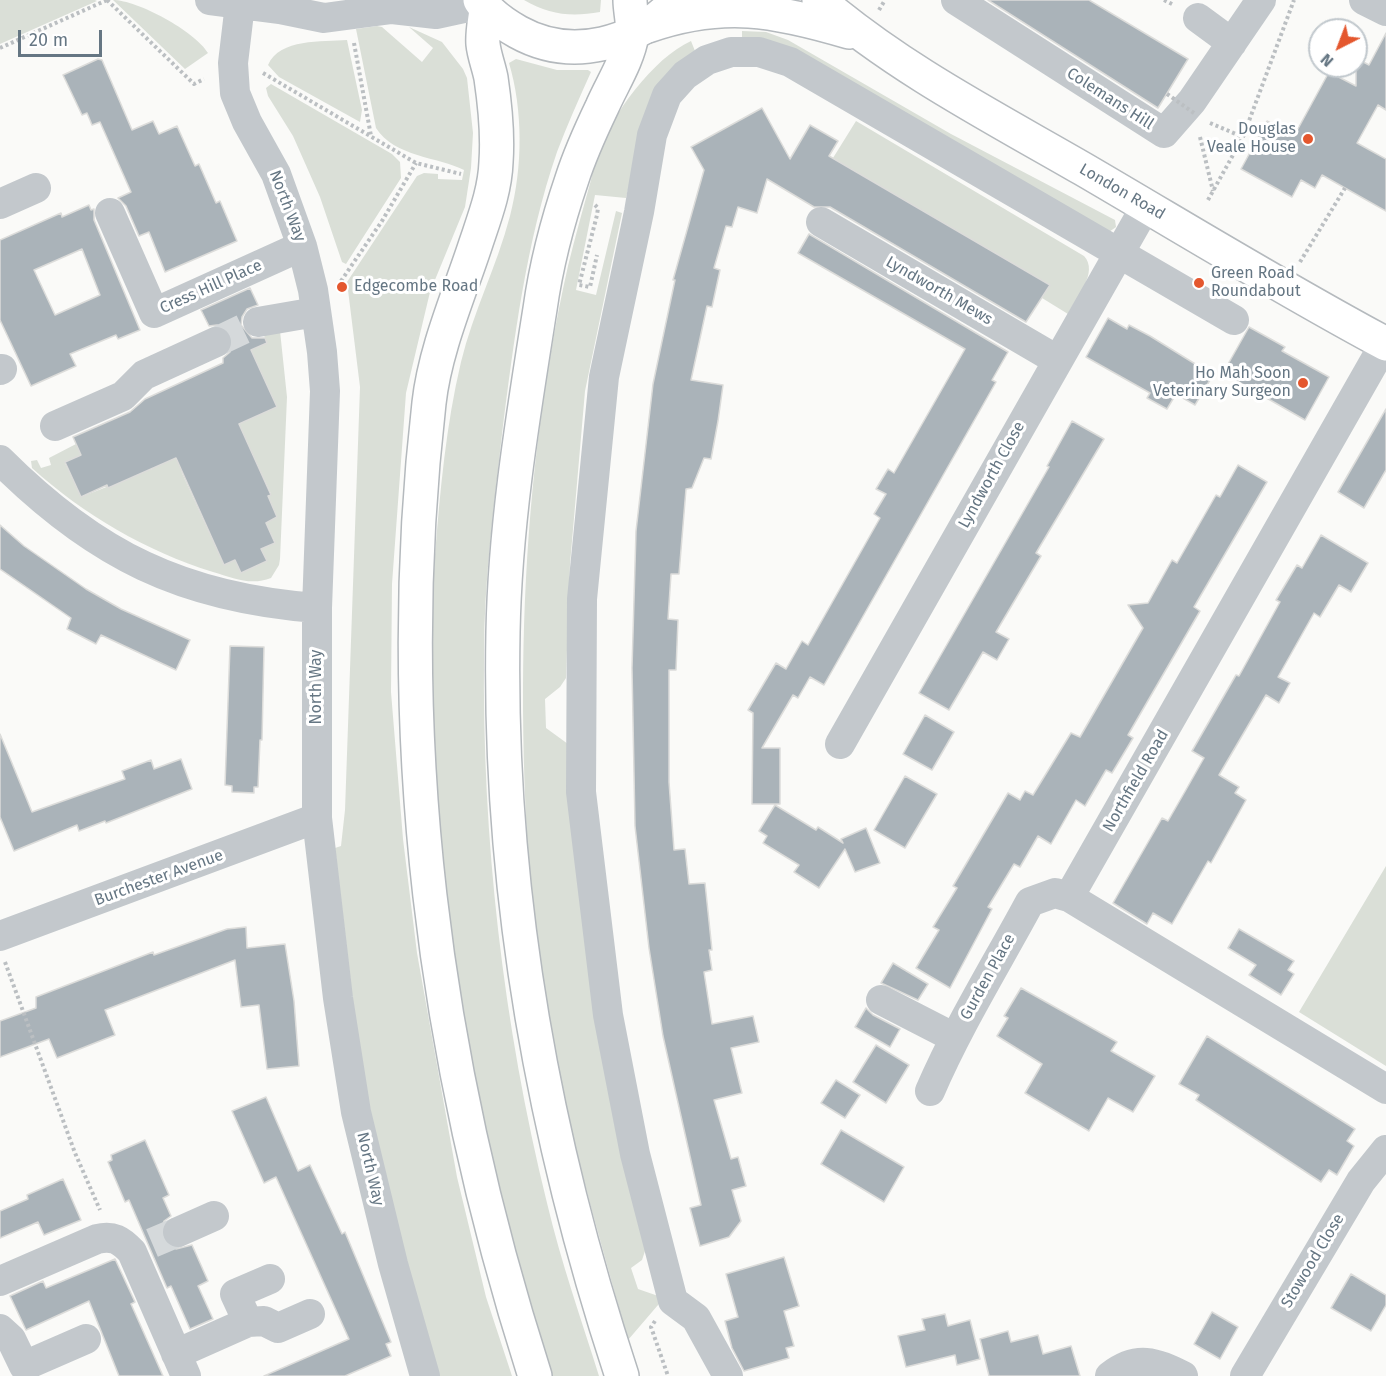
<!DOCTYPE html>
<style>
body{margin:0}
#map{position:relative;width:1386px;height:1376px;overflow:hidden;background:#fafaf8;font-family:"Fira Sans",sans-serif}
canvas{display:block}
.north{position:absolute;left:1308px;top:18px;width:60px;height:60px;box-sizing:border-box;background:#fff;border:2px solid #c1c8cd;border-radius:50%;rotate:222deg;font-size:16px;font-weight:700;line-height:24px;text-align:center;color:#657683}
.north::after{content:'';display:block;margin:auto;width:21px;height:27px;background:#e4572e;clip-path:polygon(50% 0,100% 100%,50% 72%,0 100%)}
.scale{position:absolute;left:18px;top:30px;width:84px;height:27px;box-sizing:border-box;border:3px solid #657683;border-top:0;padding-left:8px;font-size:18px;line-height:21px;white-space:nowrap;color:#657683;-webkit-text-stroke:4px #fff;paint-order:stroke}
</style>
<div id="map">
<canvas width="1386" height="1376"></canvas>
<div class="north">N</div>
<div class="scale">20 m</div>
</div>
<script>
const ctx = document.querySelector('canvas').getContext('2d');
ctx.lineJoin = 'round';
function fillPath(path, color) { ctx.fillStyle = color; ctx.fill(path, 'evenodd'); }
function trace(path, color, width, dash) { ctx.strokeStyle = color; ctx.lineWidth = width; ctx.lineCap = dash ? 'butt' : 'round'; ctx.setLineDash(dash || []); ctx.stroke(path); }
function label(font, color, halo, rows, align = 'center') {
  ctx.font = font + ' "Fira Sans",sans-serif'; ctx.lineWidth = 6; ctx.setLineDash([]); ctx.textBaseline = 'middle'; ctx.strokeStyle = halo; ctx.fillStyle = color; for (const [text, x, y, turn = 0] of rows) {
    ctx.save(); ctx.translate(x, y); ctx.rotate((+turn || 0) * Math.PI / 180); ctx.textAlign = isNaN(turn) ? turn : align; if (halo) ctx.strokeText(text, 0, 0); ctx.fillText(text, 0, 0); ctx.restore();
  }
}
fillPath(new Path2D(`
 M 0,0 L 95,0 L 97,1 L 0,44 Z
 M 113,0 C 137,0 195,31 208,53 L 185,69 Z
 M 524,0 L 601,0 L 600,12 C 572,17 549,15 524,0 Z
 M 377,26 L 382,27 L 422,62 L 433,48 L 409,27 L 442,42 L 463,69 L 467,78 L 473,133 L 471,168 L 465,207 L 430,292 L 406,393 L 392,584 L 391,692 L 403,839 L 417,953 L 457,1177 L 486,1297 L 512,1376 L 434,1376 L 382,1171 L 358,1045 L 335,848 L 341,846 L 345,810 L 360,387 L 347,282 L 417,176 L 424,173 L 438,174 L 438,179 L 462,180 L 464,170 C 439,157 394,157 376,128 L 356,29 Z
 M 742,31 L 766,32 L 788,40 L 951,134 L 1115,220 L 1116,227 L 1109,232 L 742,40 Z
 M 347,40 L 362,110 L 360,122 L 279,77 L 268,65 C 280,38 322,42 347,40 Z
 M 691,41 L 695,51 L 644,125 L 626,198 L 595,195 L 576,290 L 596,295 L 616,211 L 622,213 L 585,391 L 570,564 L 566,678 L 560,687 L 545,699 L 546,728 L 568,744 L 646,1248 L 642,1260 L 631,1268 L 638,1289 L 664,1298 L 628,1340 C 603,1250 577,1161 557,1070 C 551,1041 542,1012 539,983 C 514,744 515,501 568,266 C 575,237 583,209 591,180 C 593,172 594,162 597,154 C 612,115 653,58 691,41 Z
 M 516,59 L 557,70 L 588,70 L 591,72 C 579,99 567,125 557,152 C 526,242 514,340 502,434 C 494,506 484,581 484,654 C 482,839 503,1024 547,1203 C 561,1262 581,1319 599,1376 L 549,1376 C 470,1111 416,833 435,555 C 440,491 446,425 461,362 C 473,312 497,266 510,216 C 523,167 523,110 509,63 Z
 M 271,84 L 392,154 L 400,162 L 401,178 L 346,264 L 342,262 L 320,197 L 293,136 L 268,96 L 266,88 Z
 M 856,121 L 1084,256 C 1099,272 1076,298 1068,314 L 1042,298 L 1049,285 L 833,158 Z
 M 280,331 L 287,397 L 280,559 L 279,565 L 271,578 C 251,586 233,578 213,572 C 146,551 84,515 32,468 L 31,461 L 37,460 L 41,468 L 51,465 L 49,458 L 76,444 L 81,455 L 65,463 L 81,497 L 152,469 L 177,452 L 182,473 L 224,565 L 235,560 L 241,573 L 266,561 L 261,549 L 275,542 L 266,523 L 277,517 L 268,496 L 271,494 L 248,444 L 236,425 L 251,350 L 267,343 L 263,333 Z
 M 1386,866 L 1386,1066 L 1299,1012 Z`), '#dadfd7');
const building = new Path2D(`
 M 988,0 L 1089,0 L 1188,59 L 1158,108 Z
 M 1386,33 L 1386,110 L 1378,105 L 1357,143 L 1386,159 L 1386,211 L 1322,175 L 1315,188 L 1301,180 L 1292,197 L 1241,169 L 1267,121 L 1294,136 L 1329,72 L 1356,86 L 1356,58 L 1369,65 Z
 M 98,59 L 102,60 L 132,130 L 153,121 L 159,134 L 177,126 L 195,166 L 199,164 L 216,203 L 220,201 L 237,241 L 165,272 L 149,232 L 139,236 L 126,206 L 118,198 L 131,192 L 100,122 L 92,125 L 87,113 L 82,115 L 63,75 Z
 M 762,108 L 790,159 L 810,125 L 838,141 L 829,156 L 1050,285 L 1026,322 L 830,207 L 814,207 L 767,179 L 757,213 L 738,207 L 732,227 L 726,226 L 714,268 L 720,270 L 712,307 L 707,306 L 691,380 L 723,385 L 718,421 L 711,459 L 704,458 L 692,488 L 686,489 L 679,574 L 671,574 L 668,619 L 678,620 L 676,670 L 669,670 L 669,782 L 674,850 L 685,849 L 689,884 L 705,883 L 712,950 L 709,950 L 712,970 L 704,972 L 712,1024 L 753,1016 L 759,1042 L 731,1048 L 742,1093 L 714,1100 L 731,1159 L 738,1157 L 746,1186 L 732,1190 L 741,1221 L 729,1237 L 700,1246 L 690,1208 L 701,1205 L 663,1036 L 649,948 L 635,826 L 632,668 L 636,531 L 653,384 L 675,280 L 673,280 L 704,170 L 691,147 Z
 M 89,205 L 91,210 L 94,209 L 94,220 L 140,330 L 118,339 L 116,335 L 70,354 L 76,366 L 31,386 L 0,320 L 0,240 L 61,213 L 62,217 ZM 82,249 L 100,295 L 55,315 L 34,270 Z
 M 809,234 L 1008,352 L 992,380 L 996,382 L 824,685 L 810,677 L 798,698 L 793,695 L 762,748 L 780,748 L 780,804 L 752,804 L 753,713 L 748,710 L 776,663 L 786,669 L 802,641 L 808,645 L 880,518 L 874,514 L 886,494 L 876,489 L 888,469 L 894,473 L 965,349 L 798,253 Z
 M 250,288 L 258,305 L 247,309 L 242,317 L 241,325 L 252,338 L 265,338 L 267,343 L 251,350 L 277,407 L 239,424 L 271,495 L 268,496 L 277,517 L 266,523 L 275,543 L 261,549 L 267,561 L 241,573 L 235,560 L 224,565 L 176,458 L 108,488 L 107,485 L 81,497 L 65,462 L 81,455 L 73,437 L 130,412 L 145,399 L 223,363 L 223,358 L 230,352 L 233,344 L 232,335 L 225,328 L 217,325 L 209,326 L 201,310 Z
 M 1108,318 L 1127,329 L 1129,325 L 1150,336 L 1213,375 L 1195,405 L 1176,394 L 1167,409 L 1147,398 L 1150,393 L 1086,357 Z
 M 1249,327 L 1285,347 L 1282,351 L 1329,377 L 1305,420 L 1223,373 Z
 M 1386,409 L 1386,470 L 1364,508 L 1338,492 Z
 M 1072,421 L 1104,439 L 1036,553 L 1041,556 L 996,632 L 1009,639 L 997,660 L 983,652 L 949,710 L 919,693 L 1049,467 L 1047,466 Z
 M 1238,465 L 1267,482 L 1194,607 L 1200,611 L 1128,735 L 1133,738 L 1112,773 L 1106,770 L 1085,806 L 1076,800 L 1051,844 L 1038,836 L 1020,867 L 1014,864 L 988,907 L 992,909 L 950,988 L 916,968 L 939,930 L 933,927 L 957,888 L 953,886 L 1008,793 L 1020,800 L 1025,791 L 1033,795 L 1071,733 L 1080,737 L 1143,628 L 1128,605 L 1148,603 L 1172,560 L 1177,563 L 1216,495 L 1220,497 Z
 M 0,525 L 24,546 L 86,589 L 121,609 L 190,640 L 176,670 L 101,635 L 96,644 L 67,629 L 71,618 L 0,569 Z
 M 1321,535 L 1368,563 L 1351,592 L 1339,585 L 1320,617 L 1314,613 L 1278,677 L 1290,683 L 1279,703 L 1266,695 L 1219,775 L 1239,787 L 1235,793 L 1246,800 L 1211,863 L 1208,861 L 1172,924 L 1153,913 L 1147,924 L 1113,903 L 1162,818 L 1168,821 L 1187,788 L 1204,758 L 1192,751 L 1236,675 L 1239,676 L 1280,602 L 1276,600 L 1297,565 L 1302,568 Z
 M 230,646 L 264,647 L 262,740 L 260,740 L 258,787 L 254,787 L 254,793 L 232,792 L 232,786 L 225,785 Z
 M 925,715 L 954,732 L 932,770 L 903,754 Z
 M 0,734 L 32,812 L 125,779 L 122,771 L 151,760 L 154,769 L 181,759 L 192,789 L 106,823 L 105,821 L 79,831 L 77,825 L 14,851 L 0,817 Z
 M 905,776 L 937,794 L 905,848 L 874,830 Z
 M 775,805 L 816,830 L 818,827 L 843,843 L 841,839 L 866,828 L 880,863 L 855,872 L 845,849 L 819,888 L 794,872 L 799,865 L 763,843 L 767,836 L 759,831 Z
 M 246,927 L 247,948 L 285,944 L 294,1001 L 299,1066 L 267,1069 L 259,1005 L 241,1007 L 235,960 L 105,1010 L 115,1035 L 57,1058 L 49,1039 L 0,1057 L 0,1021 L 36,1008 L 36,997 L 153,952 L 154,955 L 227,929 Z
 M 1239,929 L 1294,961 L 1288,970 L 1294,974 L 1281,995 L 1249,975 L 1256,965 L 1228,948 Z
 M 893,963 L 928,984 L 918,1000 L 881,983 Z
 M 1021,988 L 1117,1042 L 1111,1051 L 1155,1076 L 1133,1112 L 1108,1098 L 1089,1131 L 1025,1093 L 1042,1064 L 997,1036 L 1008,1018 L 1004,1016 Z
 M 866,1008 L 873,1015 L 900,1029 L 890,1047 L 855,1027 Z
 M 1207,1036 L 1355,1129 L 1347,1141 L 1354,1146 L 1337,1175 L 1329,1170 L 1321,1182 L 1196,1100 L 1199,1095 L 1179,1084 Z
 M 876,1045 L 909,1065 L 886,1103 L 853,1082 Z
 M 836,1080 L 860,1095 L 845,1118 L 821,1103 Z
 M 266,1097 L 298,1171 L 310,1165 L 342,1234 L 345,1232 L 391,1342 L 386,1344 L 391,1356 L 345,1376 L 264,1376 L 349,1339 L 276,1177 L 264,1183 L 232,1111 Z
 M 841,1130 L 904,1167 L 884,1202 L 821,1164 Z
 M 145,1140 L 169,1195 L 163,1198 L 171,1216 L 164,1221 L 161,1230 L 163,1240 L 176,1249 L 192,1245 L 208,1281 L 198,1286 L 213,1319 L 190,1329 L 171,1286 L 167,1288 L 129,1200 L 125,1202 L 108,1162 L 112,1160 L 111,1155 Z
 M 63,1179 L 81,1220 L 44,1235 L 38,1222 L 0,1238 L 0,1211 L 28,1199 L 27,1195 Z
 M 784,1257 L 799,1306 L 784,1311 L 794,1346 L 786,1348 L 789,1358 L 744,1371 L 732,1348 L 725,1321 L 738,1317 L 726,1274 Z
 M 115,1259 L 135,1302 L 131,1304 L 163,1376 L 119,1376 L 89,1301 L 26,1330 L 10,1296 L 43,1281 L 46,1288 Z
 M 1351,1274 L 1386,1295 L 1386,1305 L 1371,1331 L 1331,1308 Z
 M 1212,1312 L 1238,1327 L 1220,1359 L 1194,1344 Z
 M 945,1314 L 948,1326 L 970,1320 L 980,1359 L 957,1365 L 955,1355 L 906,1367 L 898,1336 L 925,1330 L 922,1319 Z
 M 1008,1331 L 1011,1342 L 1038,1335 L 1043,1354 L 1071,1346 L 1080,1376 L 989,1376 L 980,1339 Z`);
fillPath(building, '#aab3b9');
trace(building, '#dcdcda', 1.5);
trace(new Path2D(`
 M 216,342 L 258,322
 M 152,1243 L 178,1232`), '#d5d9db', 30, [30, 15]);
const major = new Path2D(`
 M 819,0 C 898,68 993,117 1083,169 C 1184,228 1283,289 1386,344
 M 648,26 C 723,0 775,10 849,32`);
const highway = new Path2D(`
 M 480,0 C 489,14 504,24 518,32 C 572,62 637,44 677,0
 M 486,9 C 485,20 482,33 483,44 C 484,55 489,67 491,78 C 495,105 498,134 496,162 C 495,190 485,216 476,243 C 459,295 435,349 429,403 C 391,732 434,1062 535,1376
 M 622,1376 C 542,1134 498,888 503,632 C 505,524 523,416 540,309 C 546,266 558,220 572,179 C 580,154 591,130 602,107 C 612,84 628,60 632,35 C 634,25 630,11 630,0`);
trace(major, '#b5babe', 36);
trace(highway, '#b4b9bd', 36);
trace(new Path2D(`
 M 107,0 L 194,84 L 204,79
 M 1164,0 L 1174,5
 M 879,10 L 885,0
 M 354,43 L 371,136
 M 0,48 L 107,0
 M 263,73 L 416,163 L 461,174
 M 1210,123 L 1243,137
 M 1200,137 L 1213,191
 M 1208,200 L 1243,137 L 1294,0
 M 595,205 L 598,208 L 597,215 L 579,285 L 590,287 L 597,255
 M 1300,262 L 1345,188
 M 341,281 L 382,221 L 416,163
 M 5,962 L 75,1153 L 100,1210
 M 655,1321 L 651,1327 L 668,1376`), '#bbbfc2', 4, [3, 3]);
trace(new Path2D(`
 M 210,0 L 280,9 L 324,18 L 392,9 L 436,14 L 482,4
 M 956,0 L 1164,133 L 1192,101 L 1261,0
 M 1364,0 L 1386,11
 M 240,4 L 233,63 L 235,93 L 247,122 L 276,174 L 302,246 L 313,290 L 322,352 L 325,391 L 317,608 L 317,818 L 338,998 L 356,1112 L 393,1264 L 425,1376
 M 1198,18 L 1232,43
 M 0,204 L 36,188
 M 110,213 L 154,313 L 302,246
 M 821,222 L 1057,360
 M 258,322 L 316,312
 M 1385,343 L 1069,897 L 1386,1089
 M 0,370 L 2,369
 M 55,426 L 123,396 L 144,375 L 216,342
 M 0,460 C 95,555 183,598 317,608
 M 840,744 L 1146,206
 M 0,936 L 317,818
 M 881,1000 L 953,1037
 M 930,1091 C 958,1026 996,965 1030,902 L 1055,893 L 1069,897
 M 178,1232 L 214,1216
 M 0,1281 L 97,1239 C 113,1235 121,1240 132,1252 L 186,1376
 M 248,1322 L 235,1294 L 270,1279
 M 0,1329 L 11,1339 L 24,1366 L 86,1339
 M 176,1354 L 248,1322 L 264,1321 L 278,1328 L 310,1314
 M 728,1376 L 696,1318 L 673,1301 L 635,1154 L 608,1015 L 581,792 L 582,599 L 604,377 L 639,212 L 652,135 L 667,95 L 685,75 L 707,60 L 731,52 L 759,52 L 790,62 L 1234,320
 M 1110,1376 C 1137,1355 1155,1362 1183,1376
 M 1245,1376 L 1361,1181 L 1386,1150`), '#c3c8cc', 30);
trace(major, '#fff', 33);
trace(highway, '#fff', 33);
trace(new Path2D(`
 M 1167,94 L 1194,113`), '#bbbfc2', 4, [3, 3]);
for (const [x, y, r, color] of [
 [1308,139,6,"#e4572e"],
 [1199,283,6,"#e4572e"],
 [342,287,6,"#e4572e"],
 [1303,383,6,"#e4572e"]
]) { const dot = new Path2D(); dot.arc(x, y, r, 0, 2 * Math.PI); ctx.fillStyle = color; ctx.fill(dot); trace(dot, '#fff', 2); }
label('16px', '#657683', '#fff', [
 ["Colemans Hill",1110,99,33],
 ["London Road",1122,192,30],
 ["North Way",287,206,69],
 ["Cress Hill Place",211,287,-24],
 ["Lyndworth Mews",939,291,30],
 ["Lyndworth Close",992,475,-61],
 ["North Way",317,687,-90],
 ["Northfield Road",1136,781,-60],
 ["Burchester Avenue",159,878,-20],
 ["Gurden Place",988,977,-61],
 ["North Way",370,1169,77],
 ["Stowood Close",1313,1261,-59]
]);
label('16px', '#657683', '#fff', [
 ["Douglas",1296,130],
 ["Veale House",1296,148],
 ["Green Road",1211,274,"left"],
 ["Roundabout",1211,292,"left"],
 ["Edgecombe Road",354,287,"left"],
 ["Ho Mah Soon",1291,374],
 ["Veterinary Surgeon",1291,392]
], 'right');
</script>
